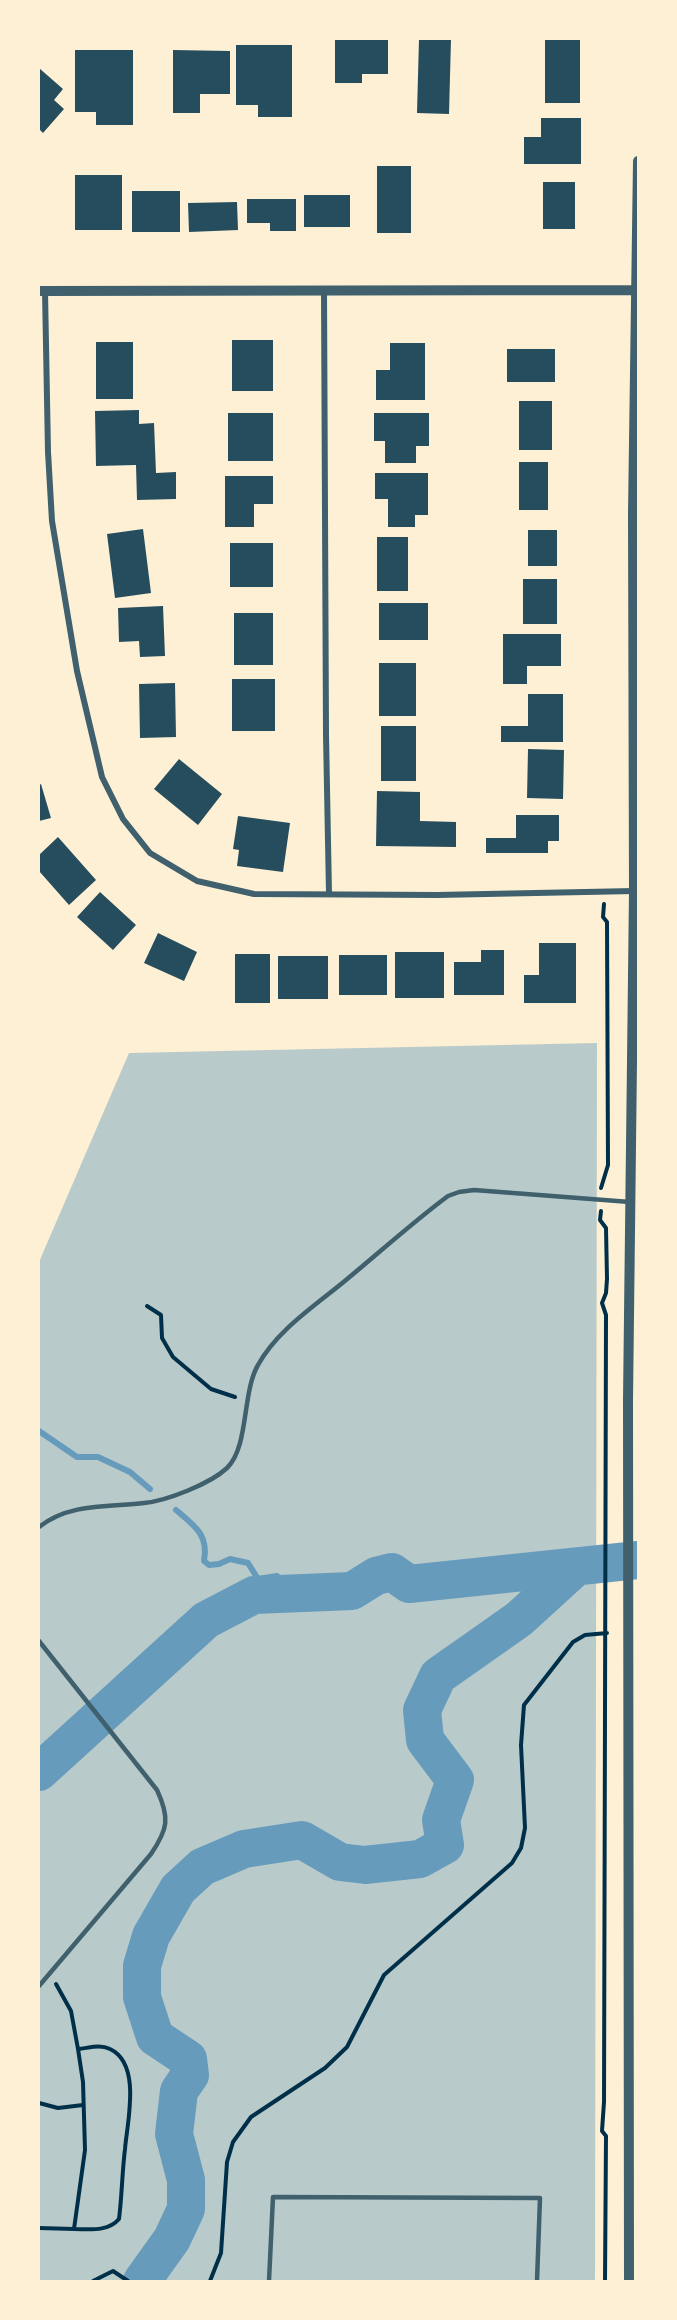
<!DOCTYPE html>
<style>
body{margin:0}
#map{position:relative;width:677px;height:2320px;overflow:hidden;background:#fdf0d5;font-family:Raleway,sans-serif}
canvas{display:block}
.frame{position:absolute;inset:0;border:40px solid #fdf0d5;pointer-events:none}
</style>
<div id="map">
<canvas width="677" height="2320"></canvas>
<div class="frame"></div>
</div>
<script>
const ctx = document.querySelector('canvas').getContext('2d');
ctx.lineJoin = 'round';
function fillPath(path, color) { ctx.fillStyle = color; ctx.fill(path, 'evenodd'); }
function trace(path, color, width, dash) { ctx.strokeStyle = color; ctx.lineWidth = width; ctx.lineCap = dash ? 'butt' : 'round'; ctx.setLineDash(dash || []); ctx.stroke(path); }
fillPath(new Path2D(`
 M 597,1043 L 595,2281 L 39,2281 L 39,1262 L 129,1053 Z`), '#b9caca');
trace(new Path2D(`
 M 39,1431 L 77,1457 L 98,1457 L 130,1472 L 150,1489
 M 176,1510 C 195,1526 209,1535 204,1561 L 209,1565 L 219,1564 L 230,1559 L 248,1563 L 258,1579 L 277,1576 L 293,1593`), '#669bbc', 6);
trace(new Path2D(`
 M 39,1772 L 206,1620 L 254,1595 L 352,1591 L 376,1576 L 392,1572 L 409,1584 L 638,1560
 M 142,2281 L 172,2239 L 186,2209 L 186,2180 L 174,2134 L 179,2091 L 190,2075 L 188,2059 L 155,2037 L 142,1997 L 142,1966 L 151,1936 L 178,1889 L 202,1867 L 244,1849 L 302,1840 L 340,1862 L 365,1865 L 420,1859 L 445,1845 L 441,1820 L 455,1780 L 425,1740 L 422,1710 L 438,1676 L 519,1619 L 576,1567`), '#669bbc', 38);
fillPath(new Path2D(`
 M 335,39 L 388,39 L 388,74 L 362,74 L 362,83 L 335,83 Z
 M 419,39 L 451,39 L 449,114 L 417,113 Z
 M 545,39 L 580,39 L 580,103 L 545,103 Z
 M 236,45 L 292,45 L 292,117 L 258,117 L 258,105 L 236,105 Z
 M 75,50 L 133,50 L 133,125 L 96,125 L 96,112 L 75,112 Z
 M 173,50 L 230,51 L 230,94 L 200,94 L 200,113 L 173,113 Z
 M 39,68 L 63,89 L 54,100 L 64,109 L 43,133 L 39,129 Z
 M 541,118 L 581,118 L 581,164 L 524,164 L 524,137 L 541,137 Z
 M 377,166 L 411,166 L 411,233 L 377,233 Z
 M 75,175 L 122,175 L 122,230 L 75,230 Z
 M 543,182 L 575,182 L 575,229 L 543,229 Z
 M 132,191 L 180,191 L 180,232 L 132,232 Z
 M 304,195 L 350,195 L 350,227 L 304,227 Z
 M 247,199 L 296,199 L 296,231 L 270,231 L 270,223 L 247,223 Z
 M 237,202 L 238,230 L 189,232 L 188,203 Z
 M 232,340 L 273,340 L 273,391 L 232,391 Z
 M 96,342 L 133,342 L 133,399 L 96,399 Z
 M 390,343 L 425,343 L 425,400 L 376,400 L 376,370 L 390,370 Z
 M 507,349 L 555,349 L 555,382 L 507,382 Z
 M 519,401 L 552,401 L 552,450 L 519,450 Z
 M 139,410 L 139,424 L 154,423 L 156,473 L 176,472 L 176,499 L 137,500 L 136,465 L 96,466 L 95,411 Z
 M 228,413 L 273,413 L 273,461 L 228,461 Z
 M 374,413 L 429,413 L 429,446 L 416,446 L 416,463 L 385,463 L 385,441 L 374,441 Z
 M 519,462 L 548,462 L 548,510 L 519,510 Z
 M 375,473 L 428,473 L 428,515 L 415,515 L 415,527 L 388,527 L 388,499 L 375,499 Z
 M 225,476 L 273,476 L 273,504 L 254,504 L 254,527 L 225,527 Z
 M 143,529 L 151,593 L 115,598 L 107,534 Z
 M 528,530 L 557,530 L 557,566 L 528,566 Z
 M 377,537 L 408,537 L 408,591 L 377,591 Z
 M 230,543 L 273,543 L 273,587 L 230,587 Z
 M 523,579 L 557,579 L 557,624 L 523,624 Z
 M 379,603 L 428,603 L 428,640 L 379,640 Z
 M 163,606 L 165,656 L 140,657 L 139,641 L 119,642 L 118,608 Z
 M 234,613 L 273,613 L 273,665 L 234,665 Z
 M 503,634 L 561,634 L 561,666 L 527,666 L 527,684 L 503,684 Z
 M 379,663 L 416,663 L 416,716 L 379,716 Z
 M 232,679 L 275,679 L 275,731 L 232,731 Z
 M 175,683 L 176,737 L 140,738 L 139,684 Z
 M 528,694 L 563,694 L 563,742 L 501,742 L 501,726 L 528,726 Z
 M 381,726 L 416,726 L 416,781 L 381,781 Z
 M 528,749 L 564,750 L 563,799 L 527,798 Z
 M 179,759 L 222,794 L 198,825 L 154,789 Z
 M 41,784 L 51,818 L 39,821 L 39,785 Z
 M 377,791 L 420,792 L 420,821 L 456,822 L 456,847 L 376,846 Z
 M 516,815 L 559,815 L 559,841 L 548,841 L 548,853 L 486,853 L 486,838 L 516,838 Z
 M 238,816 L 290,823 L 283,872 L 237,866 L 239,850 L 233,849 Z
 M 58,837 L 96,880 L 69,905 L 39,871 L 39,855 Z
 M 100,892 L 136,925 L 113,950 L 77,917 Z
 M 158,933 L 197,952 L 184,981 L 144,963 Z
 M 539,943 L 576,943 L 576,1003 L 524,1003 L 524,975 L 539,975 Z
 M 481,950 L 504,950 L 504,995 L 454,995 L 454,962 L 481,962 Z
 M 395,952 L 444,952 L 444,998 L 395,998 Z
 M 235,954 L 270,954 L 270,1003 L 235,1003 Z
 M 339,955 L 387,955 L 387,995 L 339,995 Z
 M 278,956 L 328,956 L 328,999 L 278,999 Z`), '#264d5e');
trace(new Path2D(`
 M 601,1188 L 608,1165 L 607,922 L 603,917 L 604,904
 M 601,1211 L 600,1220 L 606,1228 L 607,1279 L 606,1293 L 602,1303 L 606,1315 L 604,2102 L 602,2131 L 606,2136 L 605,2281
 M 147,1306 L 161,1315 L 162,1338 L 173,1357 L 211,1389 L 235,1397
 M 56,1984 L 71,2011 L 78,2049 C 89,2048 100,2044 110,2049 C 142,2064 127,2123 125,2149 C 122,2173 122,2196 119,2219 C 108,2232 89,2229 74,2229 L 85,2150 L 83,2082 L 78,2049
 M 39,2103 L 58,2108 L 83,2105
 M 39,2228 L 74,2229
 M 93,2281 L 113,2271 L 128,2281
 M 210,2281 L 221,2253 L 227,2162 L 233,2142 L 251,2117 L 325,2068 L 347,2047 L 384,1975 L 512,1863 L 521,1848 L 525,1828 L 521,1745 L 524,1705 L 573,1642 L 585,1635 L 607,1633`), '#003049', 4);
trace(new Path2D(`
 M 39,1527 C 69,1503 108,1507 144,1503 C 166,1501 210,1484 227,1468 C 249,1447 242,1392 258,1365 C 277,1330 316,1305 346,1280 C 380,1252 413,1222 448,1196 L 459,1192 L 474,1190 L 630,1202
 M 39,1641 L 157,1790 C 170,1818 168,1829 151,1854 L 39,1986
 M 269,2281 L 273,2197 L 540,2198 L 537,2281`), '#3f606c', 4.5);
trace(new Path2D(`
 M 45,291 L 48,452 L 52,521 L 77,671 L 102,777 L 123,819 L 150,853 L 197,881 L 254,894 L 437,895 L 634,891
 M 324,291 L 326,735 L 329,894`), '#3f606c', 6);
trace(new Path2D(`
 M 39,291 L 635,290
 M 629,2281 L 628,1400 L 634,891 L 633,513 L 638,161`), '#3f606c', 10);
</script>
